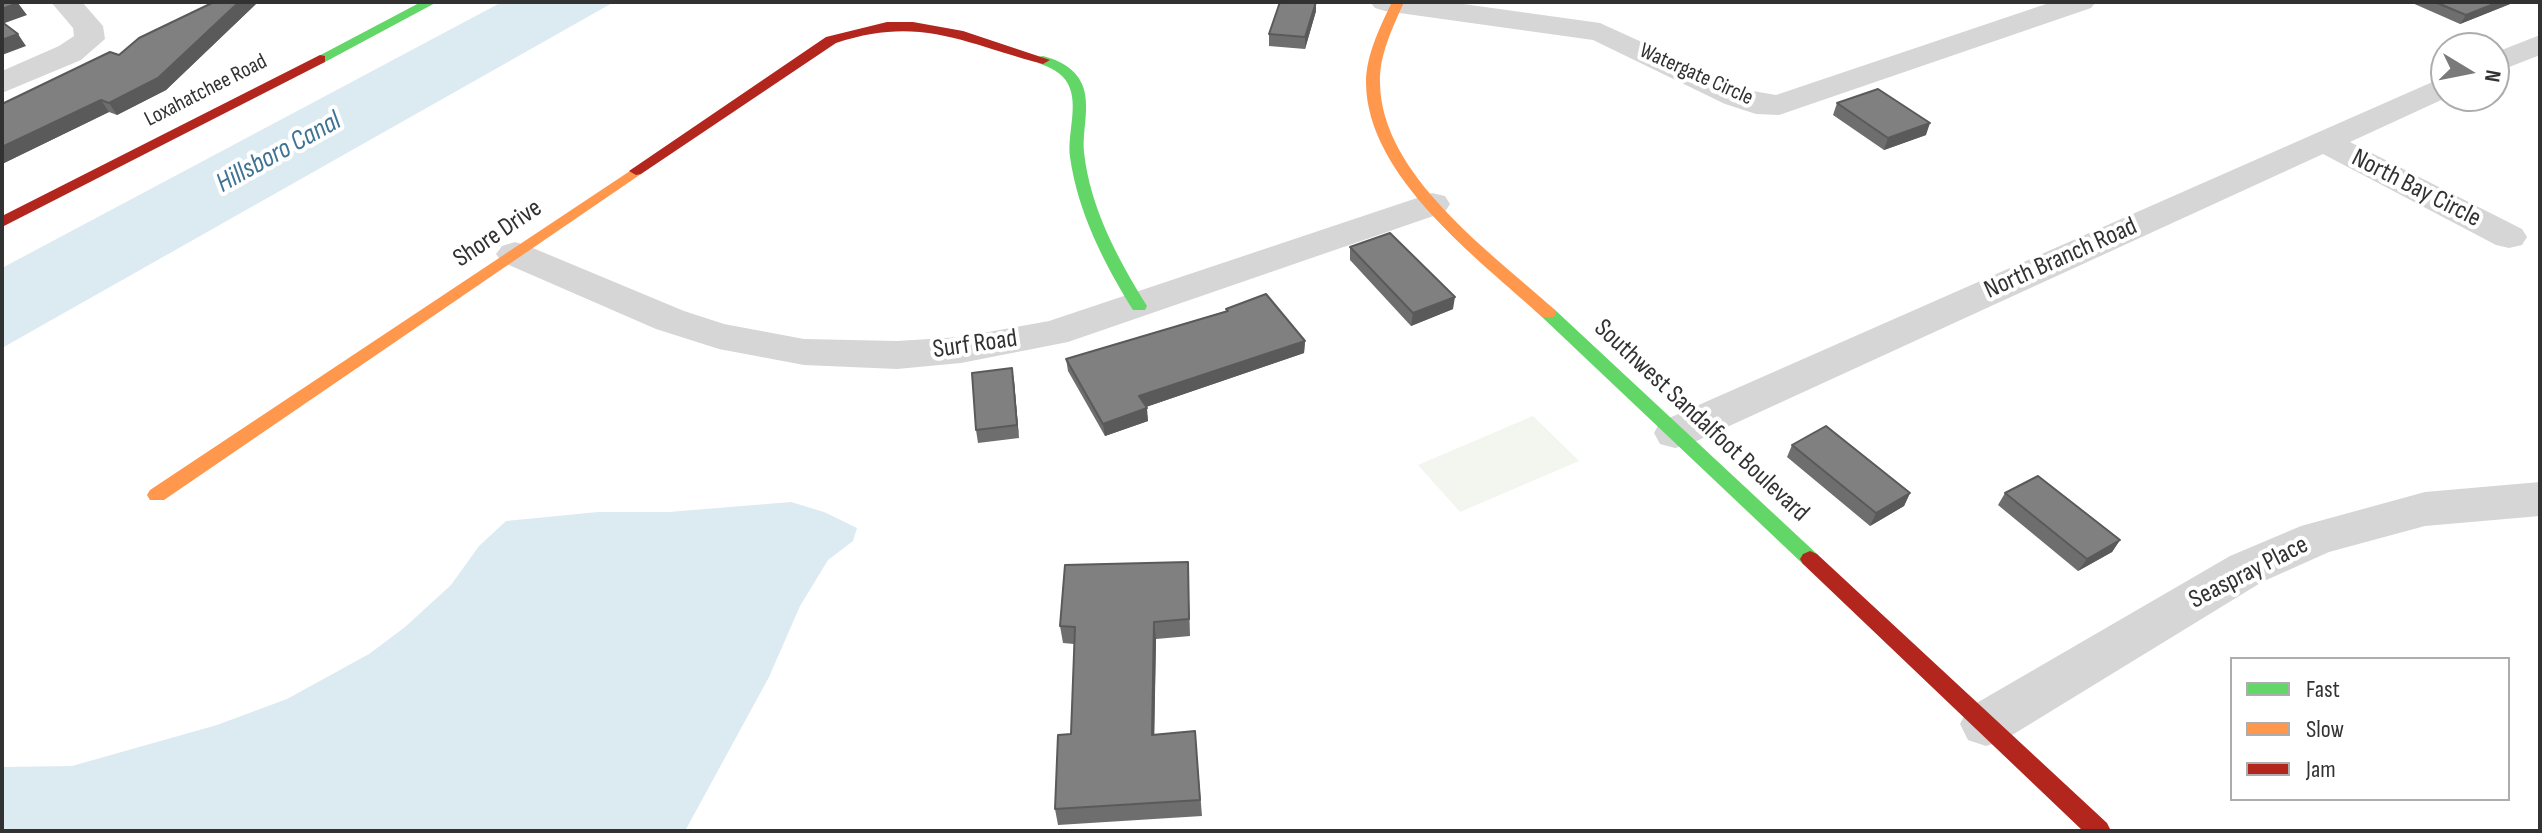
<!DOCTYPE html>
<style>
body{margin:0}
#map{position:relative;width:2542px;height:833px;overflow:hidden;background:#fff;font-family:"Sofia Sans Condensed",sans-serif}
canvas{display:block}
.frame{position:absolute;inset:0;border:4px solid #323232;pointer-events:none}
.legend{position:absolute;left:2230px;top:657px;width:280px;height:144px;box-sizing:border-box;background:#fff;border:2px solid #adadad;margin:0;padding:10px 14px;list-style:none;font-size:24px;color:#323232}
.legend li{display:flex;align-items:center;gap:16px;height:40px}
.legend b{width:40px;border:2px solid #adadad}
.north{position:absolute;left:2430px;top:32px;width:80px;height:80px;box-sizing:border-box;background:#fff;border:2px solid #adadad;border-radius:50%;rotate:100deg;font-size:22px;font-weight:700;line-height:32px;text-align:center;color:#323232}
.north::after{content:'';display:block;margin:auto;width:28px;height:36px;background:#7a7a7a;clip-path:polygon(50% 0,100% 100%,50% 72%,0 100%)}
</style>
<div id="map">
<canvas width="2542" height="833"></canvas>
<div class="frame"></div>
<ul class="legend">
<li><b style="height:10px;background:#63d668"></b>Fast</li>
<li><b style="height:10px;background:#ff974d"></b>Slow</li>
<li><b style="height:10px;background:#b3261e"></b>Jam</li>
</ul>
<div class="north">N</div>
</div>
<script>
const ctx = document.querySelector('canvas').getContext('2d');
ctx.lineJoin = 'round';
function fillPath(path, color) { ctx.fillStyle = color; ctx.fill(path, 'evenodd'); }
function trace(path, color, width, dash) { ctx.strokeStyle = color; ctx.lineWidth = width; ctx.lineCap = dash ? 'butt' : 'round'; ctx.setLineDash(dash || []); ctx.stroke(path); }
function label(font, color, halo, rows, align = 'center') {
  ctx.font = font + ' "Sofia Sans Condensed",sans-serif'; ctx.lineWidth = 8; ctx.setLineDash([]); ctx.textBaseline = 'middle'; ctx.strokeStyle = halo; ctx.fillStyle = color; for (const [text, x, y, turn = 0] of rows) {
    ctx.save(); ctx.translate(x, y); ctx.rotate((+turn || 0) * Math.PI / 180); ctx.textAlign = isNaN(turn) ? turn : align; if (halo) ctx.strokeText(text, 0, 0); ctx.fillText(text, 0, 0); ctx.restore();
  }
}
fillPath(new Path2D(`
 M 1533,416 L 1579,461 L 1460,512 L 1418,465 Z`), '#f2f6ee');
fillPath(new Path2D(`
 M 502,2 L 614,2 L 2,348 L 2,268 Z
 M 791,502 L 824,512 L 857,528 L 853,541 L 828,560 L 800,606 L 769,677 L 685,831 L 2,831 L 2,767 L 72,766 L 217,725 L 287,699 L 369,654 L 405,627 L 451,585 L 479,546 L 506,521 L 598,512 L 669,512 Z`), '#dceaf2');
fillPath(new Path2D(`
 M 51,2 L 82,2 L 103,26 L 105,39 L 81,60 L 2,93 L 2,71 L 59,46 L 74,36 L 73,28 Z
 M 1370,2 L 1449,2 L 1600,23 L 1747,90 L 1776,95 L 2052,2 L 2096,2 L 2091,8 L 1779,115 L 1756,114 L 1725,104 L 1593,40 L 1385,11 L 1375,8 Z
 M 2540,35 L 2540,55 L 2494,73 L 2494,53 Z
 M 2446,76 L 2446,96 L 2450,96 L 2350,142 L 2522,229 L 2527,237 L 2522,245 L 2509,248 L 2496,245 L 2323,154 L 1690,444 L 1675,448 L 1660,444 L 1654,433 L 1660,422 Z
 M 1432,193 L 1445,196 L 1450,204 L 1445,212 L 1068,342 L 961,363 L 897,369 L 804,365 L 719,349 L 656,329 L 502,262 L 496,254 L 502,246 L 515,242 L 528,246 L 684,311 L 724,324 L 804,339 L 897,341 L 961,337 L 1049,321 Z
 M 2540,482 L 2540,516 L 2425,526 L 2329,552 L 2262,582 L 2004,740 L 1986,746 L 1968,740 L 1960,724 L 1968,708 L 2230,556 L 2301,526 L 2425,492 Z`), '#d6d6d6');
fillPath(new Path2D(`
 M 421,2 L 437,2 L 325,62 L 315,62 L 313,59 Z
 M 1043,56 C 1059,60 1075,68 1082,84 C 1091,105 1082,130 1084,152 C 1090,208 1118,259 1147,306 L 1145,310 L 1133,310 C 1104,263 1078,213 1070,157 C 1067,134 1079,105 1068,84 C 1062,72 1049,67 1038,63 L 1038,57 Z
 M 1548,308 L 1554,309 L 1817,554 L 1820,559 L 1817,564 L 1810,567 L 1803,564 L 1542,317 L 1540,313 L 1542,309 Z`), '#63d668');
fillPath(new Path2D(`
 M 1392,2 L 1404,2 C 1393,27 1379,55 1380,83 C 1381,175 1492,253 1554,309 L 1556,313 L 1554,317 L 1542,317 C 1479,259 1367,177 1366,83 C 1366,55 1380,27 1392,2 Z
 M 636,167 L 641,168 L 641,174 L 164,500 L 150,500 L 147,495 L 150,490 Z`), '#ff974d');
fillPath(new Path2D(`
 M 887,22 L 913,22 L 963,31 L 1050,60 L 1043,64 C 963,43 920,15 836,43 L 641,174 L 636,175 L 629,171 L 826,37 Z
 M 320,55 L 325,56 L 325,62 L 2,227 L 2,216 Z
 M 1810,551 L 1817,554 L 2107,823 L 2111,831 L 2083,831 L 1803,564 L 1800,559 L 1803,554 Z`), '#b3261e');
fillPath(new Path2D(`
 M 214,2 L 256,2 L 257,3 L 166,90 L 117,115 L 109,112 L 2,164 L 2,104 L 119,55 Z
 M 1280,2 L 1316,2 L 1316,11 L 1305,49 L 1269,46 L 1269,34 Z
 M 2410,2 L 2515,2 L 2460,24 Z
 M 1837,103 L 1926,135 L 1884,150 L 1833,115 Z
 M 1350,247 L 1453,309 L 1411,326 L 1350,260 Z
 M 1226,309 L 1305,341 L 1304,353 L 1146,407 L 1148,421 L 1105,436 L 1068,371 L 1066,359 L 1226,311 Z
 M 1014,381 L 1019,438 L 978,443 L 976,430 Z
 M 1792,445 L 1910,493 L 1904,506 L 1870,526 L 1787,457 Z
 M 2005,493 L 2120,540 L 2112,552 L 2078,571 L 1998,505 Z
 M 1188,562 L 1190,636 L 1156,639 L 1154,735 L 1195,731 L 1202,816 L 1058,825 L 1055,809 L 1071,734 L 1074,644 L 1063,643 L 1060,626 Z`), '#6e6e6e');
fillPath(new Path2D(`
 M 239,2 L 256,2 L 257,3 L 166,90 L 117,115 L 109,103 Z
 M 1316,2 L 1316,11 L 1305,49 L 1305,37 Z
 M 2499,2 L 2515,2 L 2460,24 L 2466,15 Z
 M 18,3 L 27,15 L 2,24 L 2,9 Z
 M 18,34 L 26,46 L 2,55 L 2,40 Z
 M 101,100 L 109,112 L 2,164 L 2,147 Z
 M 1930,123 L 1926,135 L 1884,150 L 1888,138 Z
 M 1455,297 L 1453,309 L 1411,326 L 1413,313 Z
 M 1305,341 L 1304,353 L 1140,409 L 1139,396 Z
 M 1012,368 L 1014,381 L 1019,438 L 1017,425 Z
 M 1147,408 L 1148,421 L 1105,436 L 1103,424 Z
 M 1910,493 L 1904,506 L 1870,526 L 1876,513 Z
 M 2120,540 L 2112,552 L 2078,571 L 2087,559 Z
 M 1154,622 L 1156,639 L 1154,752 L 1152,735 Z`), '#5a5a5a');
const building = new Path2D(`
 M 2,2 L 17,2 L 18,3 L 2,9 Z
 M 214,2 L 239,2 L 158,78 L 109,103 L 101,100 L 2,147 L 2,104 L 110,52 L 119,55 L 139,38 Z
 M 1280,2 L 1316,2 L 1305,37 L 1269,34 Z
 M 2435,2 L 2499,2 L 2466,15 Z
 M 2,22 L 18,34 L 2,40 Z
 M 1878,89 L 1930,123 L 1888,138 L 1837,103 Z
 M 1390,233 L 1455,297 L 1413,313 L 1350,247 Z
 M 1266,294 L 1305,341 L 1139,396 L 1147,408 L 1103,424 L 1066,359 L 1228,311 L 1226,309 Z
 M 1012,368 L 1017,425 L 976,430 L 972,373 Z
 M 1826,426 L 1910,493 L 1876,513 L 1792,445 Z
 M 2038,476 L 2120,540 L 2087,559 L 2005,493 Z
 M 1188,562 L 1189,619 L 1154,622 L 1152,735 L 1195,731 L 1200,800 L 1055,809 L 1058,735 L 1071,734 L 1075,627 L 1060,626 L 1065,565 Z`);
fillPath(building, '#808080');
trace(building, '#5a5a5a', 2);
label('22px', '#323232', '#fff', [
 ["Watergate Circle",1696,75,24],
 ["Loxahatchee Road",206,91,-27]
]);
label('26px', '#323232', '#fff', [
 ["North Bay Circle",2416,189,27],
 ["Shore Drive",498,234,-34],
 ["North Branch Road",2061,259,-24],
 ["Surf Road",975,345,-8],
 ["Southwest Sandalfoot Boulevard",1701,421,43],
 ["Seaspray Place",2249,573,-27]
]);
label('italic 28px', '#3f7394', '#fff', [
 ["Hillsboro Canal",279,153,-29]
]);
</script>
